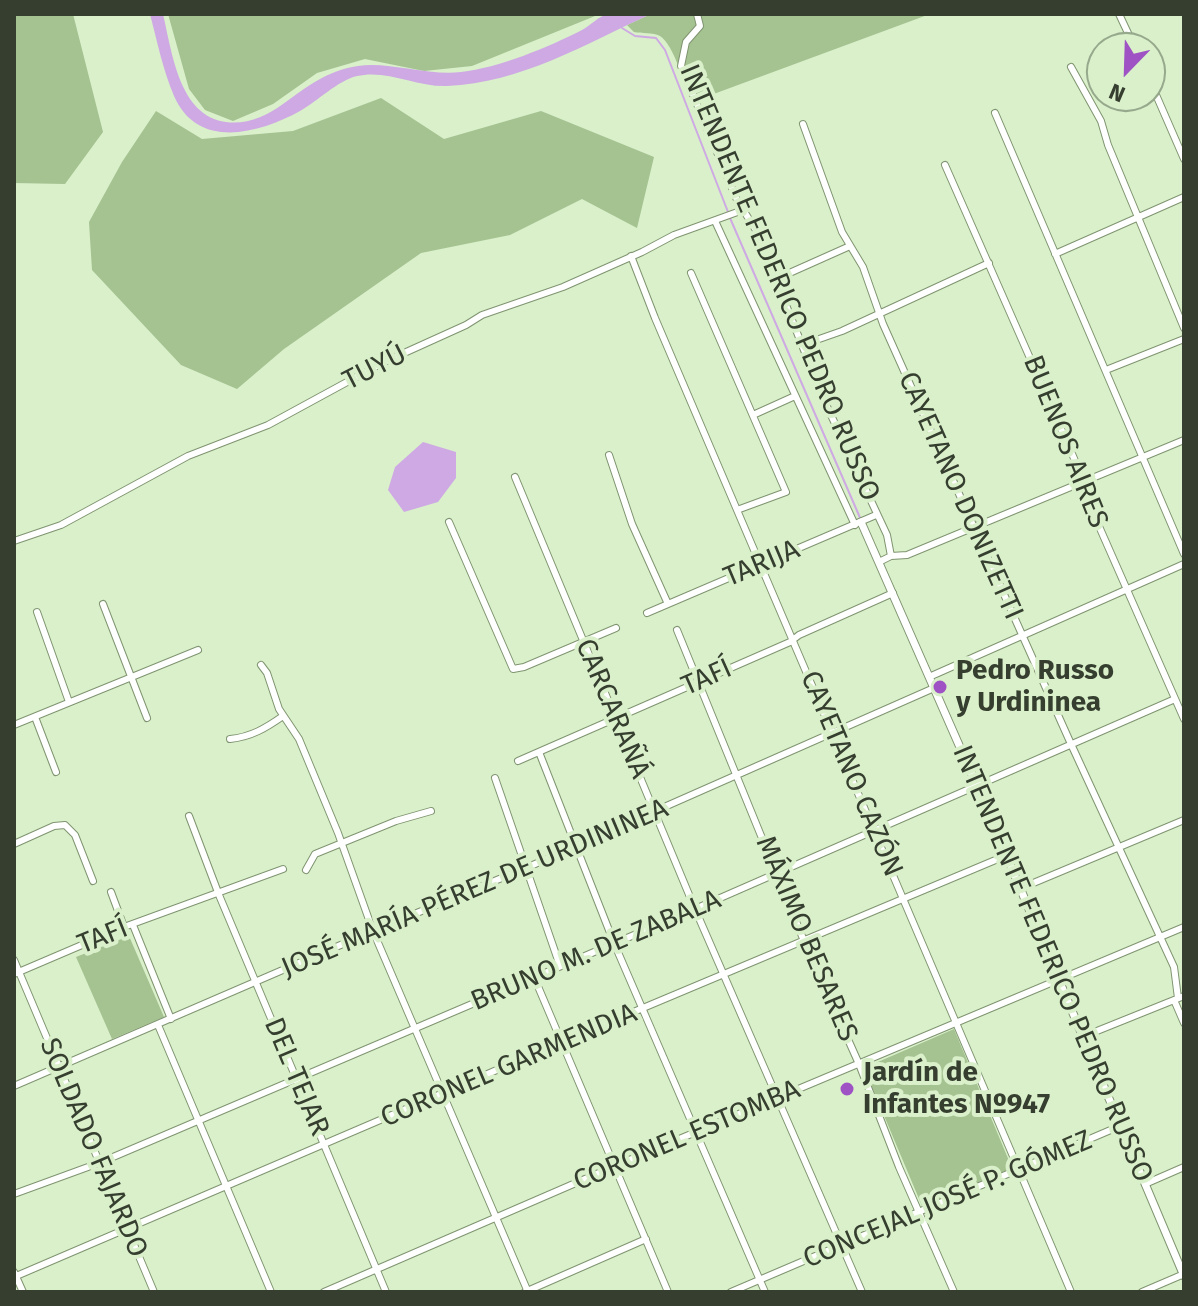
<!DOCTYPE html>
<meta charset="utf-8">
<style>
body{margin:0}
#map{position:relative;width:1198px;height:1306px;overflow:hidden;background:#d9f0ca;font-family:"Fira Sans",sans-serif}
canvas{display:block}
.frame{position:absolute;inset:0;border:16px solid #353e2f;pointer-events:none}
.north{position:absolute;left:1086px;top:32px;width:80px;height:80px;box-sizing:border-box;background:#d9f0ca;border:2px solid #97a98c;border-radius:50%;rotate:203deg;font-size:22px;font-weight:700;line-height:32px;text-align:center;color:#353e2f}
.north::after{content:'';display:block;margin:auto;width:28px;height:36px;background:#9e52c4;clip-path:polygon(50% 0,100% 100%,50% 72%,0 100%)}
</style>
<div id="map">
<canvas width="1198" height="1306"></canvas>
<div class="frame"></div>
<div class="north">N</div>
</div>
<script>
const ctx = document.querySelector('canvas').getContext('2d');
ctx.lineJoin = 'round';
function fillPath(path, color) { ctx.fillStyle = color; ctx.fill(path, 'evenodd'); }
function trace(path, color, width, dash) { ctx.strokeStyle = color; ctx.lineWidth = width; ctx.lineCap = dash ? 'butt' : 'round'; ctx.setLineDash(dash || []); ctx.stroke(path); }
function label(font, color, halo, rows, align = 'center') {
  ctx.font = font + ' "Fira Sans",sans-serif'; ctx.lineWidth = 8; ctx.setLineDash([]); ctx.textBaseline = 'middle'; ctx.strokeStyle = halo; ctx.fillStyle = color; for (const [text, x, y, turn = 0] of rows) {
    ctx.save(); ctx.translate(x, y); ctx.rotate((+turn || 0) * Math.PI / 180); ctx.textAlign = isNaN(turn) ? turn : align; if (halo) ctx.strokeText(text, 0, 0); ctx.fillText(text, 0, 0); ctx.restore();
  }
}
fillPath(new Path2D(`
 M 14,14 L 73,14 L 103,132 L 65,184 L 14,183 Z
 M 168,14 L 600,14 L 472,66 L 424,71 L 365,59 L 317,73 L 273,104 L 233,121 L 205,110 L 189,89 Z
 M 651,14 L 930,14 L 692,102 C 685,86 674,45 660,36 C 653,32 642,34 634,32 L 627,25 Z
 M 381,98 L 444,139 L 541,111 L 654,157 L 637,228 L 582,199 L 510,235 L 421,253 L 284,349 L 237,389 L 181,365 L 92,270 L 89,222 L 122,162 L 156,111 L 202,139 L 293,131 Z
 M 129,936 L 164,1017 L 112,1039 L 76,957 Z
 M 954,1029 L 1012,1168 L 922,1206 L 864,1068 Z`), '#a5c291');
fillPath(new Path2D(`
 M 150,14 L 163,14 C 172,52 179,116 226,122 C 246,125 267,116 283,104 C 308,86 326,71 358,66 C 387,61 428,76 461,72 C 498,68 549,47 582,30 C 591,25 599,16 608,14 C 621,11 638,14 651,14 C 585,44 521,83 447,86 C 416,87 387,69 357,76 C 337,81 318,101 300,111 C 260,133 198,151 174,96 C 163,70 157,41 150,14 Z
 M 423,442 L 456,452 L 456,478 L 438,502 L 404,512 L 388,490 L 395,467 Z`), '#cea9e4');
trace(new Path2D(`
 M 622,28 L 635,36 L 656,38 L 665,50 L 728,212
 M 730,218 L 861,520`), '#cea9e4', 2);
const minor = new Path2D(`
 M 697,14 L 700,26 L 686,42 L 681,66 L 737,200 L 757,232 L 823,398 L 887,535 L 891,556
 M 1119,14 L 1135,48
 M 1071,67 L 1101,121 L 1108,145 L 1184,328
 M 1150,81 L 1184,159
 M 995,113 L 1184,554
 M 803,124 L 842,232 L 863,267 L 883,324 L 1071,744 L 1174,967 L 1178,998
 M 945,165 L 1070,449 L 1081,475 L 1083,490 L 1184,719
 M 715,221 L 855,525
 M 1055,254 L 1184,197
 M 631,256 L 655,318 L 1071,1292
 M 691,273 L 786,492 L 737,510
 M 776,279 L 850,246
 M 802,345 L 842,331 L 989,263
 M 1106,370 L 1184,339
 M 753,415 L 795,396
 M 609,455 L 632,524 L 668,604
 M 515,477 L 695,909 L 862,1292
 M 449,522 L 513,669 L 524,667 L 616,628
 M 14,541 L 61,525 L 188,456 L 268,425 L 382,363 L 466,325 L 482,315 L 563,287 L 642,252 L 674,235 L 743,210
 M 879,562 L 891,556 L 907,555 L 1184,440
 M 103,604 L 147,718
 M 37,612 L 69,702
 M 647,613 L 876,515
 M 677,630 L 804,941 L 859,1064 L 899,1167 L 954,1292
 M 261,665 L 267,673 L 279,709 L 299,739 L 338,833 L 373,931 L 528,1292
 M 929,677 L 1184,564
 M 35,717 L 56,772
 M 14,725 L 198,650
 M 230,739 C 251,737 266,728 283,716
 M 539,752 L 614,943 L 765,1292
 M 518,761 L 790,642 L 799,635 L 893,593
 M 495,778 L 560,966
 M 189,816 L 219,895 L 386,1292
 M 14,844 L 54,826 L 65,825 L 75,835 L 93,881
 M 306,870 L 315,854 L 396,821 L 431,811
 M 1019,889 L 1184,820
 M 111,892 L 124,927
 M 133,925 L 171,1019
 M 14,960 L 154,1292
 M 14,974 L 124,927 L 283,869
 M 534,977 L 668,1292
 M 1174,1000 L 1184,1023
 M 158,1025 L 271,1292
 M 1082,1037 L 1184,996
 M 14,1086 L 373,931 L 526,868 L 934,688
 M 1145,1184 L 1184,1167
 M 14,1194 L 99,1163 L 695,909 L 1175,699
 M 14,1272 L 23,1292
 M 14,1277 L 562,1042 L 1005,856
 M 324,1292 L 615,1166 L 1184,927
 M 525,1292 L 646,1239
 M 731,1292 L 1120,1126
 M 1142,1292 L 1184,1274`);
const tertiary = new Path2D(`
 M 861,522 L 977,786 L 1184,1276`);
trace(minor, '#7f9470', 8);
trace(tertiary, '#7f9470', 9);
trace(minor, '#fff', 6);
trace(tertiary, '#fff', 7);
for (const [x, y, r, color] of [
 [940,687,8,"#9e52c4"],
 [847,1089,8,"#9e52c4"]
]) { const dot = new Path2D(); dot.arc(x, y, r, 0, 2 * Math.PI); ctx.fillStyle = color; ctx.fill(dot); trace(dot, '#d9f0ca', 3); }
label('28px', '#353e2f', '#d9f0ca', [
 ["INTENDENTE FEDERICO PEDRO RUSSO",779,283,67],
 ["TUYÚ",375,368,-27],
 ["BUENOS AIRES",1065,442,68],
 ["CAYETANO DONIZETTI",960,496,66],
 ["TARIJA",762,564,-23],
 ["TAFÍ",707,678,-24],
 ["CARCARAÑÁ",612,709,67],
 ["CAYETANO CAZÓN",851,774,67],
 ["JOSÉ MARÍA PÉREZ DE URDININEA",475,889,-23],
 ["TAFÍ",103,937,-22],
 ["MÁXIMO BESARES",806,939,67],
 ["BRUNO M. DE ZABALA",596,951,-23],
 ["INTENDENTE FEDERICO PEDRO RUSSO",1052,964,67],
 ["CORONEL GARMENDIA",509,1066,-23],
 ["DEL TEJAR",296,1077,67],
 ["CORONEL ESTOMBA",687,1136,-23],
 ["SOLDADO FAJARDO",93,1148,67],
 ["CONCEJAL JOSÉ P. GÓMEZ",948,1200,-23]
]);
label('bold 28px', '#353e2f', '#d9f0ca', [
 ["Pedro Russo",956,671],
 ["y Urdininea",956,703],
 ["Jardín de",863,1073],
 ["Infantes Nº947",863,1105]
], 'left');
</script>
